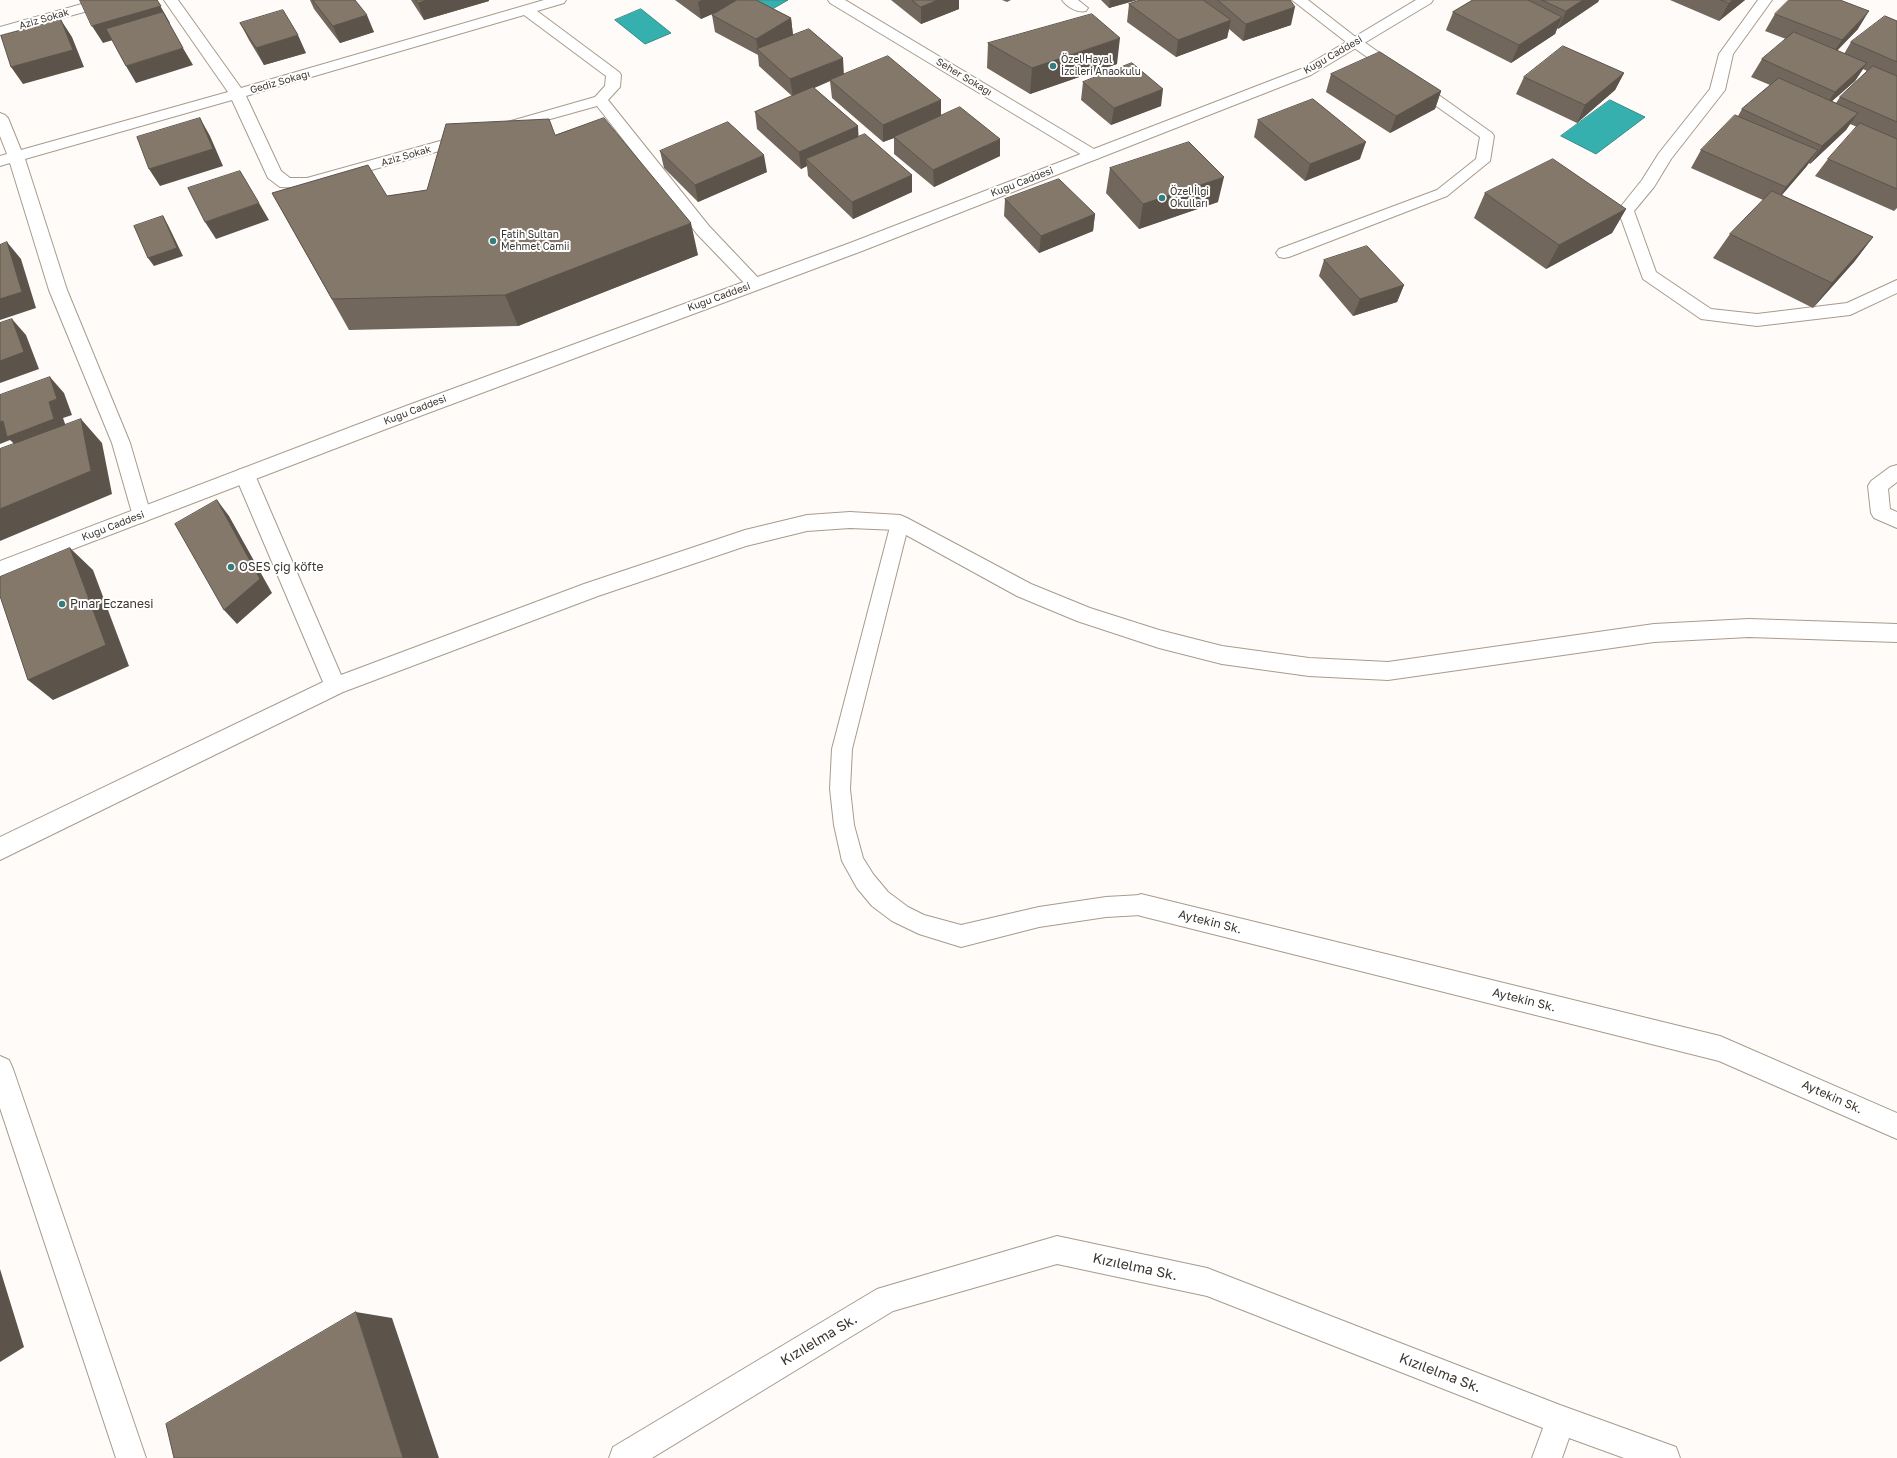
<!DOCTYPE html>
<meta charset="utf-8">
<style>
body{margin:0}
canvas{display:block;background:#fefbf8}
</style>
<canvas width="1897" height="1458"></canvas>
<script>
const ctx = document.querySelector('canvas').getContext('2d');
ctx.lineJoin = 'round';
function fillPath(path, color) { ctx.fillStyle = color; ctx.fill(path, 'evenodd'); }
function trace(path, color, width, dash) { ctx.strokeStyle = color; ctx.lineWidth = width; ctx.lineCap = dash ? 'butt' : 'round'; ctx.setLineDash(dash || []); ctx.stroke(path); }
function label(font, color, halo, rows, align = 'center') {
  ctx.font = font + ' "Golos Text",sans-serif'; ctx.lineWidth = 4; ctx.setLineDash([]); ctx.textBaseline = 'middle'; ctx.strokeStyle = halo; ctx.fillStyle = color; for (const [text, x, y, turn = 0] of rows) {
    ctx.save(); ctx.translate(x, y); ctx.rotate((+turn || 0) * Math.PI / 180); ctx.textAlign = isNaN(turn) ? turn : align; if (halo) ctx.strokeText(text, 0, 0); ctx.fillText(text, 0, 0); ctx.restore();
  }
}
const water = new Path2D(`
 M 755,0 L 788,0 L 755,19 Z
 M 641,9 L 671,33 L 645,44 L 615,20 Z
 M 1610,100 L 1645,117 L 1596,154 L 1561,136 Z`);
fillPath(water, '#36b0ae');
trace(water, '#388b88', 1);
const service = new Path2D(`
 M 1355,38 L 1360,39 L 1492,133 L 1494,136 L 1490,161 L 1447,196 L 1289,257 L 1284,258 L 1279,257 L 1276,253 L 1279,249 L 1437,190 L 1476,159 L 1480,137 L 1350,45 L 1348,42 L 1350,39 Z
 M 900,516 L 906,518 L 909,523 L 852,749 L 850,789 L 854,825 L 863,858 L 873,874 L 888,892 L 908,907 L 924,915 L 961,925 L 1039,907 L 1106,897 L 1141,895 L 1149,898 L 1152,905 L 1149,912 L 1141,915 L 1106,917 L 1039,927 L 961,947 L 919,934 L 892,921 L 872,906 L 857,888 L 842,861 L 834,825 L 830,789 L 832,749 L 891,523 L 894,518 Z`);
const minor = new Path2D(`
 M 96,0 L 119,0 L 117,3 L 0,35 L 0,27 Z
 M 164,0 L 178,0 L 241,88 L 544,0 L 566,0 L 564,3 L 537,11 L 619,72 L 621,75 L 620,87 L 608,100 L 709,226 L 764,284 L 761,288 L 755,290 L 749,288 L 697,234 L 597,106 L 507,131 L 502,133 L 497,131 L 494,128 L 497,125 L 595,97 L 605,86 L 606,76 L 524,15 L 246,96 L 281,171 L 290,178 L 307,178 L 469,133 L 475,135 L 477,138 L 475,141 L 307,188 L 280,187 L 268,178 L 232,100 L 25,159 L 67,290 L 130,443 L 151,515 L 148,520 L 141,523 L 134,520 L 112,443 L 49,290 L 10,163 L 0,166 L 0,156 L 7,154 L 0,136 L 0,113 L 5,115 L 8,118 L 21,150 L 228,92 Z
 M 828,0 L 845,0 L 1099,152 L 1101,155 L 1099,158 L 1093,160 L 1087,158 L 830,3 Z
 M 1062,0 L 1078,0 L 1088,8 L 1086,11 C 1077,13 1067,7 1062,0 Z
 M 1292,0 L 1308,0 L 1362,42 L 1360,45 L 1350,45 Z
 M 1758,0 L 1772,0 L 1733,54 L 1725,90 L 1671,159 L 1654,187 L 1634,211 L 1656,272 L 1711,309 L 1757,314 L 1847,303 L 1897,280 L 1897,293 L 1850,315 L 1757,326 L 1701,319 L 1643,279 L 1618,210 L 1642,180 L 1659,153 L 1710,89 L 1719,54 Z
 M 1897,465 L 1897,482 L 1888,489 L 1890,509 L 1897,512 L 1897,528 L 1874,518 L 1871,513 L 1868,486 L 1871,481 L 1890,467 Z
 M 245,468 L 252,470 L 255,475 L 341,675 L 584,584 L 745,530 L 807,515 L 850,512 L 900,515 L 907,518 L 1031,584 L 1090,608 L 1159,630 L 1222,646 L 1309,658 L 1388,662 L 1654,624 L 1749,619 L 1897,624 L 1897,642 L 1749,637 L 1654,642 L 1388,680 L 1309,676 L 1222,664 L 1159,648 L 1077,621 L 1017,596 L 897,530 L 850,528 L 807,531 L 746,546 L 598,596 L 343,692 L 0,860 L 0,837 L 323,682 L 235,475 L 238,470 Z
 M 1141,894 L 1720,1036 L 1897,1113 L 1897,1139 L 1719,1061 L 1141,916 L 1133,913 L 1129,905 L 1133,897 Z
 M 0,1056 L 9,1060 L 13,1069 L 146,1458 L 116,1458 L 0,1108 Z
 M 1057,1236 L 1207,1268 L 1560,1405 L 1665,1443 L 1676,1447 L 1680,1458 L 1624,1458 L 1569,1438 L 1562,1458 L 1532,1458 L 1543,1428 L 1207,1296 L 1057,1264 L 893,1311 L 652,1458 L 609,1458 L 613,1447 L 877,1289 Z`);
const tertiary = new Path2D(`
 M 1416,0 L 1433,0 L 1431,3 L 1311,75 L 862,251 L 420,416 L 0,577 L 0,561 L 406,406 L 850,243 L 1301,69 Z`);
trace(service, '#a89b8d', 2);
trace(minor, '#a89b8d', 2);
trace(tertiary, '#a89b8d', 2);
fillPath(service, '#fff');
fillPath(minor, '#fff');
fillPath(tertiary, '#fff');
fillPath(new Path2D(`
 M 310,0 L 355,0 L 374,32 L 340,43 L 314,9 Z
 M 411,0 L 489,0 L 489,1 L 424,20 Z
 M 675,0 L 756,0 L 791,18 L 793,35 L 844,75 L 941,100 L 941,115 L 1000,156 L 934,187 L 894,154 L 894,138 L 883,142 L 832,98 L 830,81 L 814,88 L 858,126 L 858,137 L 912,175 L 912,192 L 853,219 L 808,176 L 807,166 L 801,169 L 757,129 L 755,112 L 792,96 L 759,66 L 758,55 L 715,32 L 712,15 L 716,12 L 701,19 Z
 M 891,0 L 959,0 L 959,9 L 921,24 Z
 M 1002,0 L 1011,0 L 1007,2 Z
 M 1101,0 L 1137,0 L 1109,8 Z
 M 1140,0 L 1290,0 L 1291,25 L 1243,41 L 1229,29 L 1227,38 L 1176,57 L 1127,22 L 1129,4 Z
 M 1473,0 L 1599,0 L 1598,2 L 1558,29 L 1557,28 L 1555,34 L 1511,63 L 1446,30 L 1453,12 Z
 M 1670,0 L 1745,0 L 1719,21 Z
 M 1775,14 L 1858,29 L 1837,51 L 1844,54 L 1851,42 L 1897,21 L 1897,208 L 1894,211 L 1815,176 L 1828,159 L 1857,127 L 1850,124 L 1846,130 L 1810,164 L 1809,163 L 1806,167 L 1782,195 L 1873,237 L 1854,262 L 1813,308 L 1713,258 L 1730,234 L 1763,200 L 1691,168 L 1701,150 L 1738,116 L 1742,109 L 1770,85 L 1751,77 L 1762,59 L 1786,39 L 1765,31 ZM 1863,69 L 1867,71 L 1840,97 L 1836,103 L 1832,101 L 1855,81 Z
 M 240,23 L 306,53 L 264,65 L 249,40 Z
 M 988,43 L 1117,64 L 1030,94 L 987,68 Z
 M 1624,73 L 1615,90 L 1577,123 L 1516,94 L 1524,77 Z
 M 1331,74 L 1441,91 L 1435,109 L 1390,133 L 1326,92 Z
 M 1083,82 L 1161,106 L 1111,125 L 1081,100 Z
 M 1258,120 L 1360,159 L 1305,181 L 1254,137 Z
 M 555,135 L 698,255 L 518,326 L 349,330 L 272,193 L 387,196 L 427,190 Z
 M 660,151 L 767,172 L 698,202 L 664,168 Z
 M 1110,168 L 1218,202 L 1139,229 L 1106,193 Z
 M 1485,193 L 1626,209 L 1612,233 L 1546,269 L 1474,218 Z
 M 1005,199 L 1095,214 L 1093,231 L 1039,253 L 1004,216 Z
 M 1324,260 L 1404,285 L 1397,302 L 1353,316 L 1319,276 Z`), '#72675c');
fillPath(new Path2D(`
 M 157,0 L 170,23 L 103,43 L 92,26 Z
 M 427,0 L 489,0 L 489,1 L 424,20 L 418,3 Z
 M 702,0 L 740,0 L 740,2 L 701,19 L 698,2 Z
 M 938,0 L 959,0 L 959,9 L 921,24 L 921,7 Z
 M 1110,0 L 1137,0 L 1109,8 Z
 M 1583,0 L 1599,0 L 1598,2 L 1558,29 L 1566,11 Z
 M 1733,0 L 1745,0 L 1719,21 L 1729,3 Z
 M 1295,7 L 1291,25 L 1243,41 L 1246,24 Z
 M 1869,11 L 1858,29 L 1830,57 L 1842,40 Z
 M 367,15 L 374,32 L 340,43 L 333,26 Z
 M 1562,17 L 1555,34 L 1511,63 L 1519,45 Z
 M 791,18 L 793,36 L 758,50 L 756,39 Z
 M 61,20 L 72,37 L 84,67 L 23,84 L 11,67 Z
 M 1231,20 L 1227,38 L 1176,57 L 1178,40 Z
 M 298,35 L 306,53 L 264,65 L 256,48 Z
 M 1120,38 L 1117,64 L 1030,94 L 1032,68 Z
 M 183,48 L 193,65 L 136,83 L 126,66 Z
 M 843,58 L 844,76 L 830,80 L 830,81 L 793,97 L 790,79 Z
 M 1867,63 L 1855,81 L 1823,109 L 1835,92 Z
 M 1624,73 L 1615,90 L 1577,123 L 1585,105 Z
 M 1163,89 L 1161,106 L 1111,125 L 1114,108 Z
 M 1441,91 L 1435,109 L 1390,133 L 1396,116 Z
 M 941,100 L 941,117 L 894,137 L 894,138 L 883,142 L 883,125 Z
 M 1858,113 L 1846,130 L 1810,164 L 1822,146 Z
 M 200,118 L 210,136 L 223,166 L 160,186 L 149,169 Z
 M 858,126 L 859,144 L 806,159 L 807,166 L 801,169 L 799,152 Z
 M 1000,139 L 1000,156 L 934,187 L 933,170 Z
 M 1366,142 L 1360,159 L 1305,181 L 1310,164 Z
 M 1818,150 L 1806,167 L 1774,204 L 1786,187 Z
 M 764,155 L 767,172 L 698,202 L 695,185 Z
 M 912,175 L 912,192 L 853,219 L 852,202 Z
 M 1224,177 L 1218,202 L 1139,229 L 1143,204 Z
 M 259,203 L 269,220 L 216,239 L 205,222 Z
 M 1626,209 L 1612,233 L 1546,269 L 1559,245 Z
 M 1095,214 L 1093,231 L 1039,253 L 1041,236 Z
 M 163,216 L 168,225 L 183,256 L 154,266 L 148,258 Z
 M 691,223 L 698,255 L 518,326 L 505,295 Z
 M 1873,237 L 1854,262 L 1813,308 L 1832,283 Z
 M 7,242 L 21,259 L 36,308 L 0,320 L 0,299 Z
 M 1404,285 L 1397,302 L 1353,316 L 1360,299 Z
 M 12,319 L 26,335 L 39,369 L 0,383 L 0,361 Z
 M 50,377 L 64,393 L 72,415 L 63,418 L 69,435 L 23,452 L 10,440 L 0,444 L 0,422 L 49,402 Z
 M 81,419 L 102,443 L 112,494 L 0,541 L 0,509 Z
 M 217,500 L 229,516 L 272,593 L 237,624 L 224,610 Z
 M 70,548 L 93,570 L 129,666 L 53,700 L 28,680 Z
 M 0,1269 L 24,1347 L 0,1362 Z
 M 356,1312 L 392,1318 L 439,1458 L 403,1458 Z`), '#5c544b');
const building = new Path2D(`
 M 80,0 L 157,0 L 161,6 L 92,26 Z
 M 313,0 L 355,0 L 367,15 L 333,26 Z
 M 416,0 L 427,0 L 418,3 Z
 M 737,0 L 756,0 L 791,18 L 756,39 L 712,15 Z
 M 912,0 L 938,0 L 921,7 Z
 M 1140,0 L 1203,0 L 1231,20 L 1178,40 L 1129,4 Z
 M 1218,0 L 1290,0 L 1295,7 L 1246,24 Z
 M 1473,0 L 1528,0 L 1562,17 L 1519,45 L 1453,12 Z
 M 1542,0 L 1583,0 L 1566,11 Z
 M 1721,0 L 1733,0 L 1729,3 Z
 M 1789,0 L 1840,0 L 1869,11 L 1842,40 L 1775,14 Z
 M 283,10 L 298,35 L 256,48 L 240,23 Z
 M 163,12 L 183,48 L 126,66 L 106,29 Z
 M 1092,14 L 1120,38 L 1032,68 L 988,43 Z
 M 1885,16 L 1897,21 L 1897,62 L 1851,42 Z
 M 61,20 L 73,50 L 11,67 L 1,36 Z
 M 809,29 L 843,58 L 790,79 L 757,49 Z
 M 1794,32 L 1867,63 L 1835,92 L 1762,59 Z
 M 1563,46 L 1624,73 L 1585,105 L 1524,77 Z
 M 1380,52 L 1441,91 L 1396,116 L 1331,74 Z
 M 888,56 L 941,100 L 883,125 L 830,80 Z
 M 1132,63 L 1163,89 L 1114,108 L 1083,82 Z
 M 1873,66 L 1897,76 L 1897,122 L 1840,97 Z
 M 1779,78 L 1858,113 L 1822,146 L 1742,109 Z
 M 813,87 L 858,126 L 799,152 L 755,112 Z
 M 1313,99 L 1366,142 L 1310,164 L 1258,120 Z
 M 960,107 L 1000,139 L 933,170 L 894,137 Z
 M 1735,115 L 1818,150 L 1786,187 L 1701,150 Z
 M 200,118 L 213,149 L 149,169 L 137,137 Z
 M 604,118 L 691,223 L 505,295 L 332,299 L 272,193 L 368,165 L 387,196 L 427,190 L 446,124 L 549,119 L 555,135 Z
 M 728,122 L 764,155 L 695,185 L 660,151 Z
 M 1860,123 L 1897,139 L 1897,189 L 1828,159 Z
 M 865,134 L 912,175 L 852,202 L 806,159 Z
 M 1189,142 L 1224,177 L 1143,204 L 1110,168 Z
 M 1553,159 L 1626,209 L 1559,245 L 1485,193 Z
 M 240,171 L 259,203 L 205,222 L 188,188 Z
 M 1059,179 L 1095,214 L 1041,236 L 1005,199 Z
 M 1772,191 L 1873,237 L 1832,283 L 1730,234 Z
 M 163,216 L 177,248 L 148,258 L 134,226 Z
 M 7,242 L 22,292 L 0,299 L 0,245 Z
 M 1367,246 L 1404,285 L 1360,299 L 1324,260 Z
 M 12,319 L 24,352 L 0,361 L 0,323 Z
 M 50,377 L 57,399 L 49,402 L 54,419 L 7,437 L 3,421 L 0,422 L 0,395 Z
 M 81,419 L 91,471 L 0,509 L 0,449 Z
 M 217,500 L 260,579 L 224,610 L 175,524 Z
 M 70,548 L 106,645 L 28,680 L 0,596 L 0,577 Z
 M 356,1312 L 403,1458 L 174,1458 L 166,1424 Z`);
fillPath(building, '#84786b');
trace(building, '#5c544b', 1);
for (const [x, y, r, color] of [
 [1053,66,4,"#347d7c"],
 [1162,198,4,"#347d7c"],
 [493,241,4,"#347d7c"],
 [231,567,4,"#347d7c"],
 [62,604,4,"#347d7c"]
]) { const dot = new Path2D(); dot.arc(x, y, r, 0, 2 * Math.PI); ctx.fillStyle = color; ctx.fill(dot); trace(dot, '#fff', 1.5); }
label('10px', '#3b3630', '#fff', [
 ["Aziz Sokak",44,19,-16],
 ["Kuğu Caddesi",1333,55,-30],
 ["Seher Sokağı",964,77,31],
 ["Gediz Sokağı",280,82,-16],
 ["Aziz Sokak",406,156,-16],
 ["Kuğu Caddesi",1022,182,-21],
 ["Kuğu Caddesi",719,297,-20],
 ["Kuğu Caddesi",415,410,-21],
 ["Kuğu Caddesi",113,526,-21]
]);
label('10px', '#3b3630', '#fff', [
 ["Özel Hayal",1061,60],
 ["İzcileri Anaokulu",1061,72],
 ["Özel İlgi",1170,192],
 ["Okulları",1170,204],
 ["Fatih Sultan",501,235],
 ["Mehmet Camii",501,247]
], 'left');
label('12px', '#3b3630', '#fff', [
 ["OSES çiğ köfte",239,567],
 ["Pınar Eczanesi",70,604]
], 'left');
label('12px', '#3b3630', '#fff', [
 ["Aytekin Sk.",1210,922,14],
 ["Aytekin Sk.",1524,1000,14],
 ["Aytekin Sk.",1832,1097,24]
]);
label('14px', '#3b3630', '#fff', [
 ["Kızılelma Sk.",1135,1267,12],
 ["Kızılelma Sk.",819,1340,-31],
 ["Kızılelma Sk.",1440,1373,21]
]);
</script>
